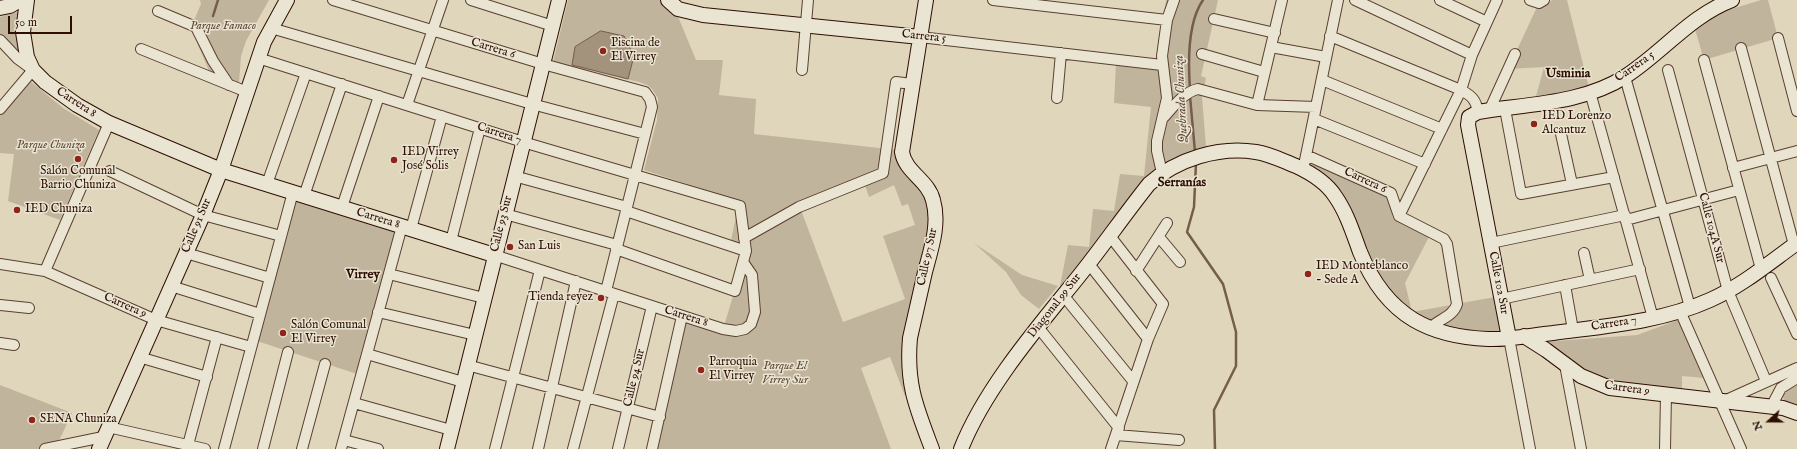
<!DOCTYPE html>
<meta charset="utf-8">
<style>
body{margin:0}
#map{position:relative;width:1797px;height:449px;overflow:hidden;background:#dfd6bc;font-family:"IM FELL English",serif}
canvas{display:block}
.north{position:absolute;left:1749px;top:401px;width:40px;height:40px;-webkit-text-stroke:3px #eae4d3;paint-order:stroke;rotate:249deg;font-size:11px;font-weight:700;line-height:16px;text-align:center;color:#2e0e00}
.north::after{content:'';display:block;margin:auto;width:14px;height:18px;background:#2e0e00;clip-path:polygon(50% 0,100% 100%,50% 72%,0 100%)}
.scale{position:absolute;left:8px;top:16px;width:64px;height:18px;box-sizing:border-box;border:2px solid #2e0e00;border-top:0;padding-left:5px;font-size:12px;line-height:14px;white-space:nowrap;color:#2e0e00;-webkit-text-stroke:3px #eae4d3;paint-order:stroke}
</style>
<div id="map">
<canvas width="1797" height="449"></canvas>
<div class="north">N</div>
<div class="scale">50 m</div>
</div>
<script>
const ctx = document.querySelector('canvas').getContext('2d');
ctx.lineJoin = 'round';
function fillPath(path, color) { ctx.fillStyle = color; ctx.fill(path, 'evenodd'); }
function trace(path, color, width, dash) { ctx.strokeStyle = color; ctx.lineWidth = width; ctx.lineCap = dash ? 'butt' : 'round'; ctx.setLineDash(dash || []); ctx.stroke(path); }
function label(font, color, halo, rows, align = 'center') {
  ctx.font = font + ' "IM FELL English",serif'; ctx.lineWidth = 3; ctx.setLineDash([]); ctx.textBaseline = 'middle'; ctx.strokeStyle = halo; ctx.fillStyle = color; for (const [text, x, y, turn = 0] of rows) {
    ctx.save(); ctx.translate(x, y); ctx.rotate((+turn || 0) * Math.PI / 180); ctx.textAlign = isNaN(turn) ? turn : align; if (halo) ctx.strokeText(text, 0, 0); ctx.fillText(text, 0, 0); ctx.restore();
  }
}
fillPath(new Path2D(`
 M 200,0 L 269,0 L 246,41 L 241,56 L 239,83 L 210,73 L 198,45 L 196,27 L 192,25 L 201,4 Z
 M 568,0 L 661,0 C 665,7 668,13 677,14 L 696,60 L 723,60 L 719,95 L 756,99 L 754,134 L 897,150 L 898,163 L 902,170 L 927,200 L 931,232 L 906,365 L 905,396 L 890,357 L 861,368 L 891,449 L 654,449 L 684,321 L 722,333 L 746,252 L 730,246 L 739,201 L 644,170 L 657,120 L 658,98 L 652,89 L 647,85 L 639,82 L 553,62 ZM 865,185 L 869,197 L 894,185 L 902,206 L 908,204 L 915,225 L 883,236 L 905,299 L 843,322 L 801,210 Z
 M 1166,0 L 1218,0 L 1201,76 L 1206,78 L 1202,97 L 1206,147 C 1186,152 1170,159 1153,171 L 1064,287 L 1060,286 L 1068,245 L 1089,247 L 1093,209 L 1114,211 L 1120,174 L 1144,176 L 1151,107 L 1114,103 L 1116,63 L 1156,68 Z
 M 1552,0 L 1567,0 L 1589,88 L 1535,100 L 1544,67 L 1508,69 L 1537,7 L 1546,5 Z
 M 1761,0 L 1768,0 L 1778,38 L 1704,60 L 1695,29 L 1718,13 Z
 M 18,12 L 18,53 L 0,34 L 0,17 Z
 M 29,80 L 63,108 L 99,130 L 60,220 L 8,201 L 14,154 L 0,153 L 0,116 Z
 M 1314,162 L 1388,195 L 1393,218 L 1430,235 L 1405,283 L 1412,312 L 1495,297 L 1503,333 C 1461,335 1414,324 1388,289 C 1372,268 1365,240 1354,217 C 1344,196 1335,178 1313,166 Z
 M 296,198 L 396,229 L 357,374 L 257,341 Z
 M 974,243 L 1022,275 L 1058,286 L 1039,309 L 1021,295 L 1006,272 Z
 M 1678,320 L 1704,378 L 1682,376 L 1682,389 L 1618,384 L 1585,372 L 1543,342 L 1637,335 Z
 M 1797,380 L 1797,409 L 1785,402 L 1782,395 L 1785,386 Z
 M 0,385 L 72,413 L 56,447 L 45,449 L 0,449 Z`), '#c1b49c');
const water = new Path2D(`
 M 601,31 L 624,36 L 634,56 L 628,79 L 572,65 L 575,47 Z`);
fillPath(water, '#a3927c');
trace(water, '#745d4a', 1);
trace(new Path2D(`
 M 213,16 L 218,0
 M 1190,89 C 1188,62 1187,23 1203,0
 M 1190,96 L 1195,152
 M 1196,163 L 1194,207 L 1187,232 L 1223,284 L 1236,332 L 1236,366 L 1214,410 L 1215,449`), '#745d4a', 2.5);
const street = new Path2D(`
 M 333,0 L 543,64 L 645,92 L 650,99 L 652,107 L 606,291
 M 471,0 L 553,26
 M 993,0 L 1167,20
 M 1355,0 L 1472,55
 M 1440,0 L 1487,22
 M 1530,0 L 1539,3 L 1544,0
 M 158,11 L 196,27 L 213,61 L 229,85
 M 1214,19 L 1275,33
 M 271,28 L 532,104 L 645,134
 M 1330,36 L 1461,90 C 1472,96 1476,100 1478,112
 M 920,37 L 1162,65
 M 1778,38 L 1797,111
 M 0,40 L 18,59 L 33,70 L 0,109
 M 1271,47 L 1326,57
 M 1741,48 L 1794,245
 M 141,49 L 247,92
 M 1202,54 L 1264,72
 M 258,58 L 523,142 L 740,206 L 746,251 L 735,291 L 616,249
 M 1704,60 L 1761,269
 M 802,70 L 808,0
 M 1668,70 L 1728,291 L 1766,381
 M 1625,77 L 1690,307
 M 1322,80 L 1442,129
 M 1590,92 L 1653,318
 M 1057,98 L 1061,53
 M 407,105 L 443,0
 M 1257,105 L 1282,0
 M 1505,109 L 1521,194 L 1614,177
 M 1489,111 L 1515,54
 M 1164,117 C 1173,107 1184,92 1198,89 L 1257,105 L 1316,107
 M 1314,119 L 1425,164
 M 1561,134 L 1572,184
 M 1306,155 L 1391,193 L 1399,216 L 1444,239 L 1447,244 L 1457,304 C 1453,317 1439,319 1430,328
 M 1733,168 L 1797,151
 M 1303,170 L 1338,0
 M 110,171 L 203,215 L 281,236
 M 1162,173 L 1157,151 L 1157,141 L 1167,98 L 1162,56 L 1167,20 L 1174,0
 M 514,176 L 627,207
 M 267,184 L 306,73
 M 304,196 L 342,84
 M 342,207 L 379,96
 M 626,211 L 746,251
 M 505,214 L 617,245
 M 1399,216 L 1461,90 L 1472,55 L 1497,0
 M 1626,220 L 1739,190
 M 411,229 L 442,116
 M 1110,236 L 1163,304 L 1148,339 L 1111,449
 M 1159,237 L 1180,262
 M 744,238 L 799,207 L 883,173 L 896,82 L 912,84
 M 451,241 L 480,128
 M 1491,243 L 1625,215
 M 186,253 L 270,278
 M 1584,253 L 1590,280
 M 494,255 L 723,329 L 736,331 L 745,329 L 751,324 L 755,312 L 752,275 L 743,262
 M 0,264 L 45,271 L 156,320 L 251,347
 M 1089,264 L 1148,339
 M 45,271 L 109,123
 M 1136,271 L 1167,223
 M 389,274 L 484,298
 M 1771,278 L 1797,334
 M 1565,285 L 1573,330
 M 171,286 L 260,314
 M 1063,295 L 1133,381
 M 1501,299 L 1640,269
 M 0,305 L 29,308
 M 1680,311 L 1741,449
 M 378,312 L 475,335
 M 1038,327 L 1119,428
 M 1509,338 L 1530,449
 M 0,343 L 14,345
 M 367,354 L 463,382
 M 139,357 L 207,377
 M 467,365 L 660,417
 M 1565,365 L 1581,449
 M 1724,401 L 1797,368
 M 354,403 L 451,430
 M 1771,407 L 1781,388 L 1797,378
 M 108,427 L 205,449
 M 1116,435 L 1179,440
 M 344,440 L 378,449
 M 188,445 L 217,337
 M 45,449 L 103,437
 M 224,449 L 293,192
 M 263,449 L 288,352
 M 302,449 L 325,364
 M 341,449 L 402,226
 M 495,449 L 540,270
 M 538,449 L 576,281
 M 573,449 L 614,294
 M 618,449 L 652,306
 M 652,449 L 682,316
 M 1665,449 L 1666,394`);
const secondary = new Path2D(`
 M 27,0 L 23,32 L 27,57 L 33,70 L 45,82 L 77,105 L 109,123 L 221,170 L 494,255
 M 668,0 L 678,9 L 703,15 L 920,37
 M 926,0 L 902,152 C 905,172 928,180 933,200 C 940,224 931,249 925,272 C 920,294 915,316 910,338 C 906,384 916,407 932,449
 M 0,8 L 10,6 L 20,0
 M 1524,336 L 1546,350 L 1581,376 L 1610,388 L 1783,408 L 1797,413
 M 1509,338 L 1468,125 L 1469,117 L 1478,112 C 1527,104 1583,104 1626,76 C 1663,52 1690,16 1732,0
 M 99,449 L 203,215 L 221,170 L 264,42 L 287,0
 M 447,449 L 559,0
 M 961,449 C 985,388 1038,327 1079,276 C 1103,246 1125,214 1149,184 C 1177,159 1219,146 1256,152 C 1270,154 1283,161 1296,166 C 1311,173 1326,182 1335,196 C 1347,213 1353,233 1360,252 C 1371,279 1389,305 1414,320 C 1436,333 1463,338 1488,339 C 1509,340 1532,335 1553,333 C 1605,326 1661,322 1710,300 C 1742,286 1769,263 1797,243`);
trace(street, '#5a402f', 12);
trace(secondary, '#2e0e00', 16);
trace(street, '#eae4d3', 10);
trace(secondary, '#eae4d3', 14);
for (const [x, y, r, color] of [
 [603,51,4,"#8f2418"],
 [1534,124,4,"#8f2418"],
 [78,159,4,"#8f2418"],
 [394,160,4,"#8f2418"],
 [17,210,4,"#8f2418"],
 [510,247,4,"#8f2418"],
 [1308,274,4,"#8f2418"],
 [601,298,4,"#8f2418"],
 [283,333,4,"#8f2418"],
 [701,370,4,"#8f2418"],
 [32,420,4,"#8f2418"]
]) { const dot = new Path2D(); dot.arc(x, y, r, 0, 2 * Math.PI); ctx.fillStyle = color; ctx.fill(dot); trace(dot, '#eae4d3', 1.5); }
label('italic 12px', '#614837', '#eae4d3', [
 ["Parque Famaco",223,27],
 ["Parque Chuniza",51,146],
 ["Parque El",785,367],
 ["Virrey Sur",785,381]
]);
label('12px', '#2e0e00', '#eae4d3', [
 ["Carrera 5",924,37,6],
 ["Carrera 6",493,49,17],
 ["Carrera 5",1635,67,-35],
 ["Carrera 8",76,103,33],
 ["Carrera 7",499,134,18],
 ["Carrera 6",1365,181,25],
 ["Carrera 8",378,219,17],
 ["Calle 93 Sur",502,224,-76],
 ["Calle 91 Sur",197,226,-67],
 ["Calle 104A Sur",1711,228,75],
 ["Calle 97 Sur",928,257,-78],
 ["Calle 102 Sur",1498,283,79],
 ["Carrera 9",125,306,24],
 ["Diagonal 99 Sur",1055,306,-52],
 ["Carrera 8",686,317,18],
 ["Carrera 7",1614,324,-9],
 ["Calle 94 Sur",635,378,-77],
 ["Carrera 9",1627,389,8]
]);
label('12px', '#2e0e00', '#eae4d3', [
 ["Piscina de",611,44],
 ["El Virrey",611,58],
 ["IED Lorenzo",1542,117],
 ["Alcantuz",1542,131],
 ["IED Virrey",402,153],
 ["José Solis",402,167],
 ["Salón Comunal",78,172,"center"],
 ["Barrio Chuniza",78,186,"center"],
 ["IED Chuniza",25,210],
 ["San Luis",518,247],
 ["IED Monteblanco",1316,267],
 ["- Sede A",1316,281],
 ["Tienda reyez",593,298,"right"],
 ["Salón Comunal",291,326],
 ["El Virrey",291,340],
 ["Parroquia",709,363],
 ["El Virrey",709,377],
 ["SENA Chuniza",40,420]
], 'left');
label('bold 13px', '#2e0e00', '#eae4d3', [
 ["Usminia",1568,74],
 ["Serranías",1182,183],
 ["Virrey",363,275]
]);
label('italic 13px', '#634938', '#eae4d3', [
 ["Quebrada Chuniza",1182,99,-93]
]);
</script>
